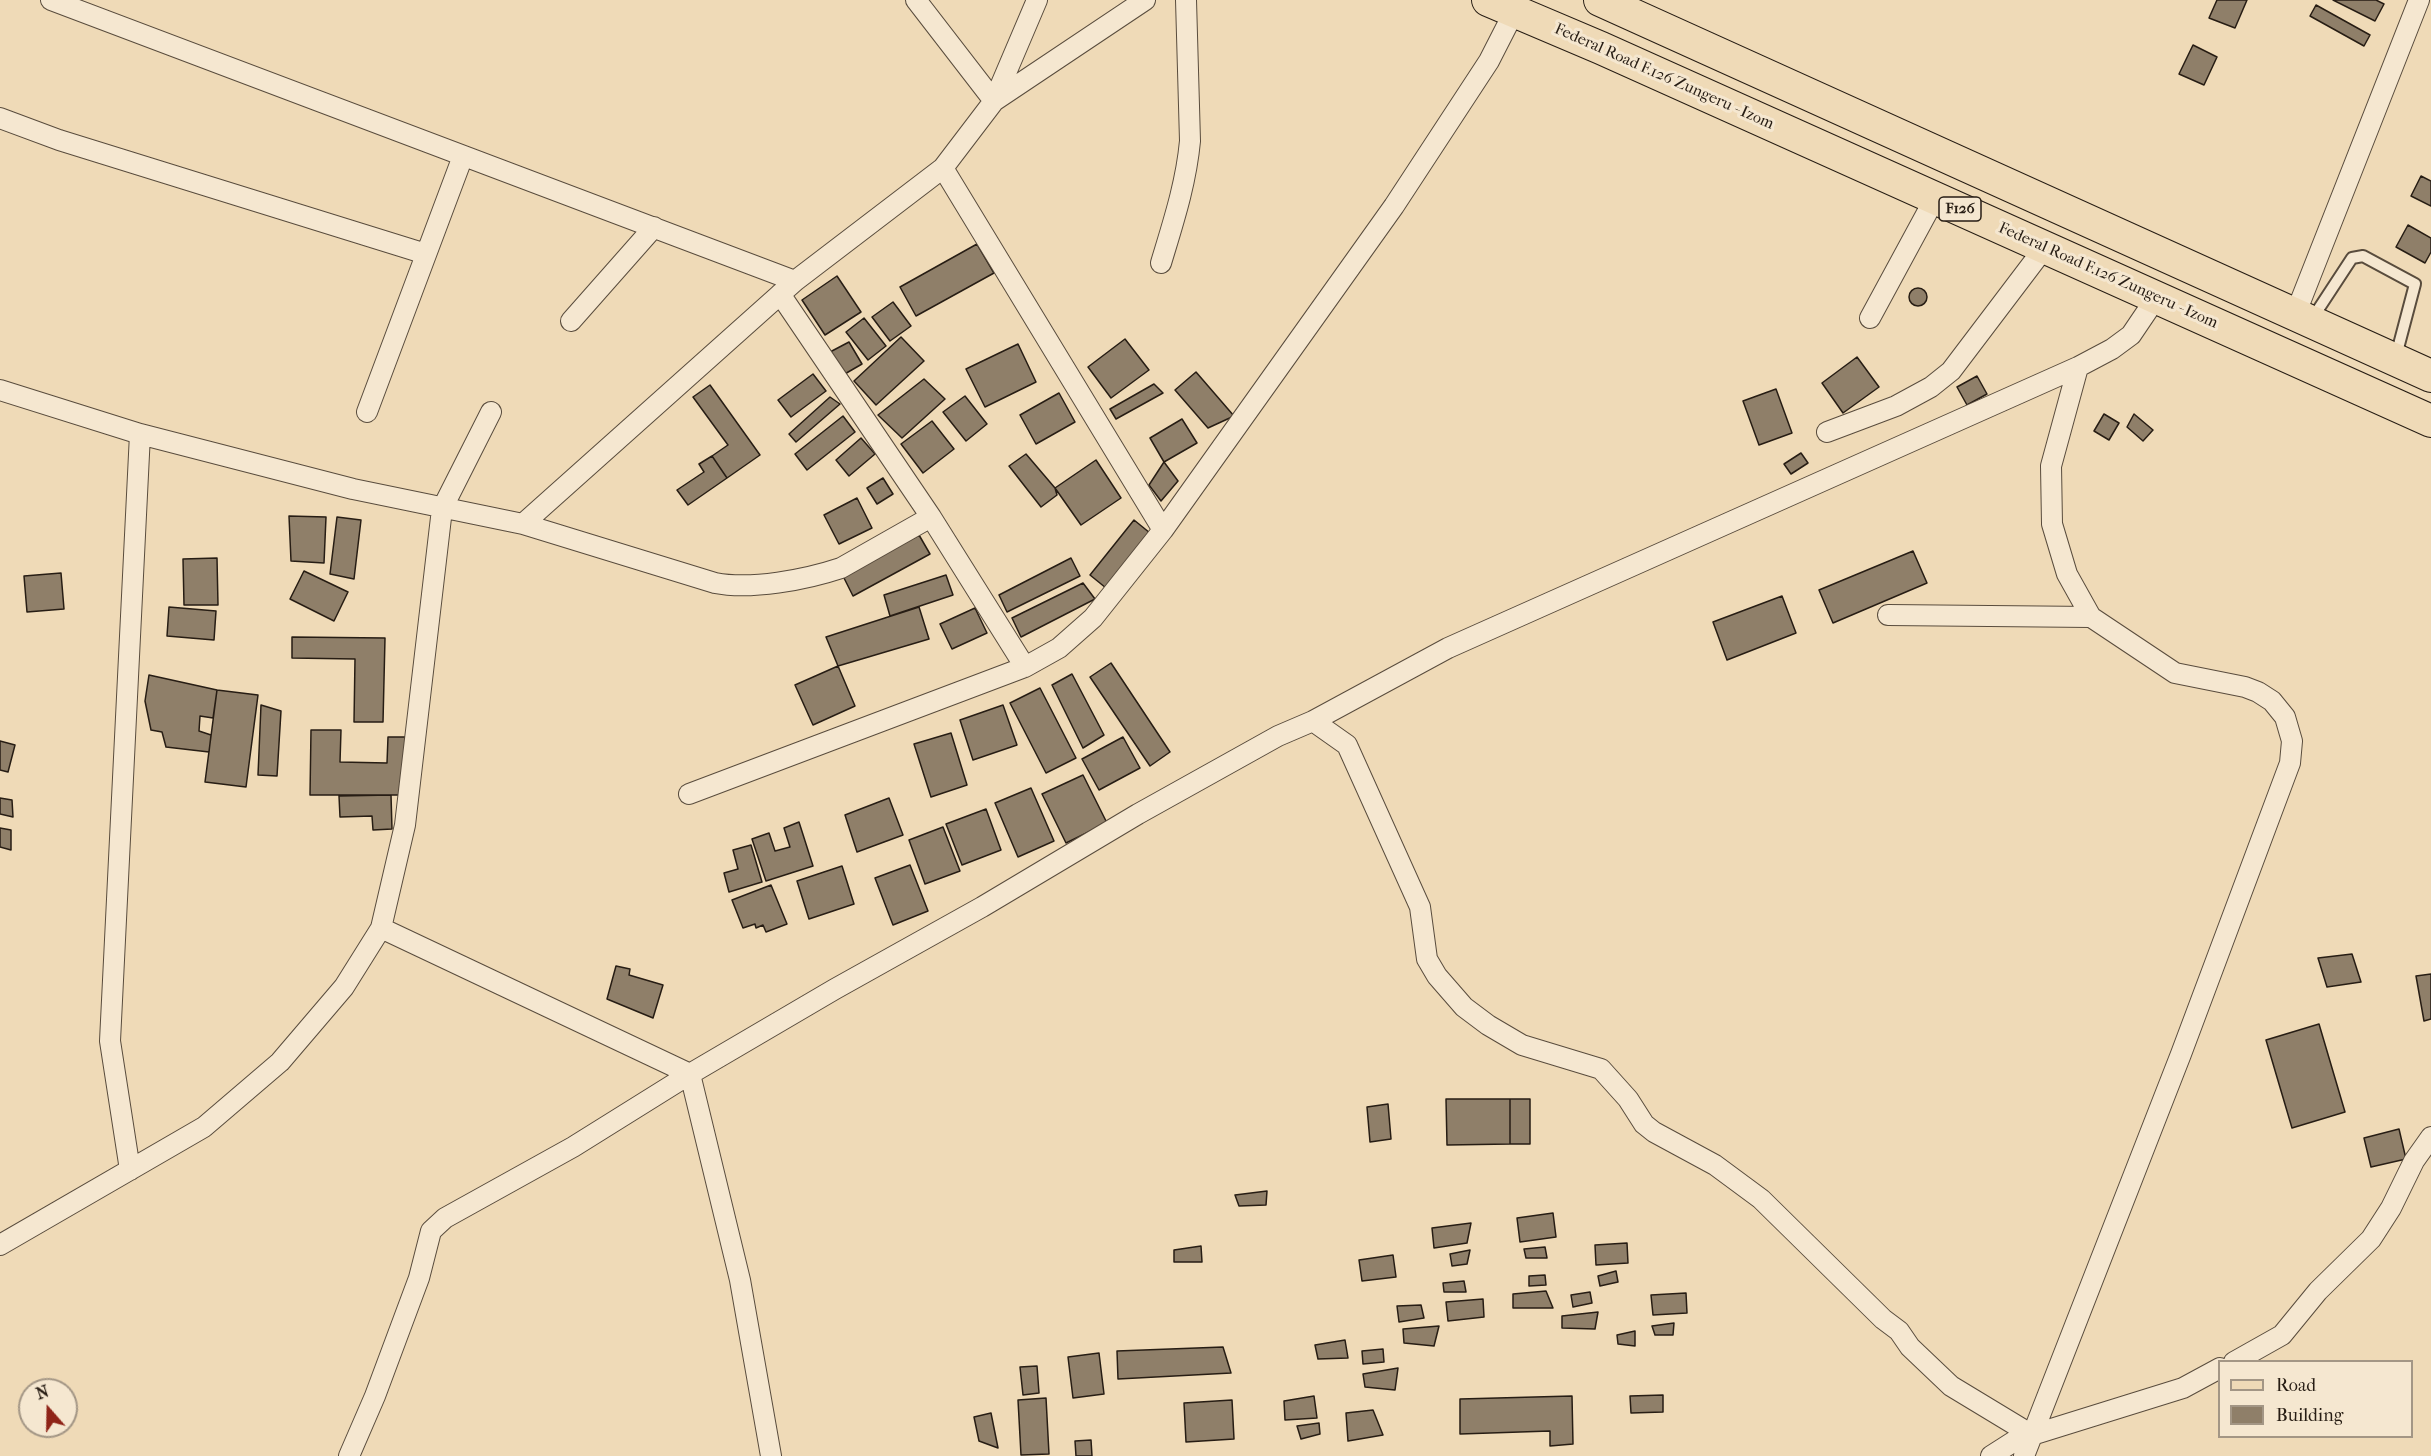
<!DOCTYPE html>
<style>
body{margin:0}
#map{position:relative;width:2431px;height:1456px;overflow:hidden;background:#efdab7;font-family:"IM FELL French Canon",serif}
canvas{display:block}
.legend{position:absolute;left:2218px;top:1360px;width:195px;height:78px;box-sizing:border-box;background:#f5e7d0;border:2px solid #a39685;margin:0;padding:8px 10px;list-style:none;font-size:18px;color:#271d14}
.legend li{display:flex;align-items:center;gap:12px;height:30px}
.legend b{width:30px;border:2px solid #a39685}
.north{position:absolute;left:18px;top:1378px;width:60px;height:60px;box-sizing:border-box;background:#f5e7d0;border:2px solid #a39685;border-radius:50%;rotate:340deg;font-size:16px;font-weight:700;line-height:24px;text-align:center;color:#271d14}
.north::after{content:'';display:block;margin:auto;width:21px;height:27px;background:#8f2418;clip-path:polygon(50% 0,100% 100%,50% 72%,0 100%)}
</style>
<div id="map">
<canvas width="2431" height="1456"></canvas>
<ul class="legend">
<li><b style="height:8px;background:#efdab7"></b>Road</li>
<li><b style="height:16px;background:#8f7f69"></b>Building</li>
</ul>
<div class="north">N</div>
</div>
<script>
const ctx = document.querySelector('canvas').getContext('2d');
ctx.lineJoin = 'round';
function fillPath(path, color) { ctx.fillStyle = color; ctx.fill(path, 'evenodd'); }
function trace(path, color, width, dash) { ctx.strokeStyle = color; ctx.lineWidth = width; ctx.lineCap = dash ? 'butt' : 'round'; ctx.setLineDash(dash || []); ctx.stroke(path); }
function label(font, color, halo, rows, align = 'center') {
  ctx.font = font + ' "IM FELL French Canon",serif'; ctx.lineWidth = 6; ctx.setLineDash([]); ctx.textBaseline = 'middle'; ctx.strokeStyle = halo; ctx.fillStyle = color; for (const [text, x, y, turn = 0] of rows) {
    ctx.save(); ctx.translate(x, y); ctx.rotate((+turn || 0) * Math.PI / 180); ctx.textAlign = isNaN(turn) ? turn : align; if (halo) ctx.strokeText(text, 0, 0); ctx.fillText(text, 0, 0); ctx.restore();
  }
}
const building = new Path2D(`
 M 2217,0 L 2247,0 L 2235,28 L 2209,18 Z
 M 2333,0 L 2376,0 L 2384,4 L 2375,21 Z
 M 2316,5 L 2370,35 L 2364,46 L 2310,16 Z
 M 2193,45 L 2217,57 L 2204,85 L 2179,74 Z
 M 2421,176 L 2431,181 L 2431,206 L 2411,196 Z
 M 2408,225 L 2431,238 L 2431,252 L 2425,263 L 2396,247 Z
 M 977,244 L 994,273 L 916,316 L 900,287 Z
 M 837,276 L 861,312 L 825,335 L 802,300 Z
 M1909 297a9 9 0 1 1 18 0a9 9 0 1 1-18 0Z
 M 893,302 L 911,326 L 890,341 L 872,317 Z
 M 864,318 L 886,346 L 868,360 L 846,332 Z
 M 901,337 L 924,361 L 876,405 L 854,381 Z
 M 1125,339 L 1149,370 L 1111,398 L 1088,367 Z
 M 849,342 L 862,364 L 843,375 L 830,352 Z
 M 1018,344 L 1036,382 L 985,407 L 966,369 Z
 M 1857,357 L 1879,387 L 1843,413 L 1822,383 Z
 M 1196,372 L 1234,416 L 1208,428 L 1175,390 Z
 M 813,374 L 826,391 L 791,417 L 778,400 Z
 M 1977,376 L 1987,394 L 1967,405 L 1957,387 Z
 M 924,379 L 945,399 L 902,438 L 878,415 Z
 M 1154,384 L 1163,393 L 1116,419 L 1110,409 Z
 M 710,385 L 760,455 L 727,478 L 712,456 L 728,445 L 693,397 Z
 M 1776,389 L 1792,433 L 1759,445 L 1743,401 Z
 M 1059,393 L 1075,422 L 1036,444 L 1020,415 Z
 M 965,396 L 987,424 L 966,441 L 943,412 Z
 M 830,397 L 840,404 L 796,442 L 789,434 Z
 M 2104,414 L 2119,423 L 2109,440 L 2094,431 Z
 M 2134,414 L 2153,430 L 2143,441 L 2127,427 Z
 M 843,416 L 855,432 L 807,470 L 795,454 Z
 M 1182,419 L 1197,443 L 1164,462 L 1150,438 Z
 M 932,421 L 954,449 L 923,473 L 901,444 Z
 M 861,438 L 875,454 L 849,476 L 836,460 Z
 M 1801,453 L 1808,463 L 1791,474 L 1784,464 Z
 M 1026,454 L 1055,488 L 1057,495 L 1041,507 L 1009,466 Z
 M 712,456 L 727,478 L 688,505 L 677,490 L 704,472 L 699,464 Z
 M 1096,460 L 1121,498 L 1081,525 L 1055,488 Z
 M 1164,462 L 1178,481 L 1161,501 L 1149,485 Z
 M 883,478 L 893,494 L 877,504 L 867,488 Z
 M 857,498 L 872,528 L 839,544 L 824,515 Z
 M 289,516 L 326,517 L 324,563 L 291,561 Z
 M 337,517 L 361,520 L 354,579 L 330,574 Z
 M 1134,520 L 1150,533 L 1106,588 L 1090,575 Z
 M 919,535 L 930,554 L 853,596 L 843,576 Z
 M 1913,551 L 1927,583 L 1833,623 L 1819,590 Z
 M 217,558 L 218,605 L 184,605 L 183,559 Z
 M 1071,558 L 1080,576 L 1007,612 L 999,595 Z
 M 304,571 L 348,592 L 334,621 L 290,599 Z
 M 61,573 L 64,609 L 27,612 L 24,576 Z
 M 946,575 L 953,595 L 890,616 L 884,595 Z
 M 1083,583 L 1095,599 L 1021,637 L 1012,618 Z
 M 1782,596 L 1796,633 L 1727,660 L 1713,622 Z
 M 169,607 L 216,611 L 214,640 L 167,636 Z
 M 919,607 L 929,639 L 838,666 L 826,637 Z
 M 975,608 L 987,633 L 952,649 L 940,624 Z
 M 292,637 L 385,638 L 383,722 L 354,722 L 355,659 L 292,658 Z
 M 1111,663 L 1170,752 L 1150,766 L 1090,677 Z
 M 838,666 L 855,706 L 813,725 L 795,685 Z
 M 1072,674 L 1104,735 L 1083,748 L 1052,685 Z
 M 149,675 L 217,690 L 213,718 L 200,716 L 199,731 L 211,735 L 209,752 L 166,747 L 162,732 L 151,730 L 145,701 Z
 M 1040,688 L 1076,758 L 1046,773 L 1010,703 Z
 M 217,690 L 258,695 L 246,787 L 205,782 Z
 M 261,705 L 281,711 L 277,776 L 258,775 Z
 M 1003,705 L 1017,745 L 973,760 L 960,720 Z
 M 311,730 L 341,730 L 340,762 L 387,763 L 388,737 L 405,737 L 405,795 L 310,795 Z
 M 951,733 L 967,785 L 931,797 L 914,744 Z
 M 1123,737 L 1140,768 L 1099,790 L 1082,759 Z
 M 0,741 L 15,745 L 8,772 L 0,770 Z
 M 1083,775 L 1107,823 L 1066,843 L 1042,794 Z
 M 1031,788 L 1054,841 L 1018,857 L 995,803 Z
 M 391,795 L 392,829 L 373,830 L 372,816 L 340,817 L 339,796 Z
 M 0,798 L 12,800 L 13,817 L 0,814 Z
 M 889,798 L 903,835 L 857,852 L 845,815 Z
 M 986,809 L 1001,850 L 962,865 L 946,824 Z
 M 799,822 L 813,866 L 766,881 L 752,839 L 769,833 L 775,851 L 790,847 L 784,828 Z
 M 943,827 L 960,871 L 925,884 L 909,840 Z
 M 0,828 L 11,830 L 11,850 L 0,847 Z
 M 751,845 L 762,882 L 729,892 L 724,873 L 738,869 L 733,850 Z
 M 910,865 L 928,911 L 893,925 L 875,878 Z
 M 842,866 L 854,904 L 809,919 L 797,881 Z
 M 771,885 L 787,924 L 766,932 L 763,925 L 756,928 L 755,924 L 743,928 L 732,900 Z
 M 2352,954 L 2361,982 L 2327,987 L 2318,958 Z
 M 616,966 L 630,969 L 629,975 L 663,985 L 653,1018 L 607,999 Z
 M 2431,974 L 2431,1019 L 2424,1021 L 2416,976 Z
 M 2319,1024 L 2345,1112 L 2292,1128 L 2266,1040 Z
 M 1446,1099 L 1510,1099 L 1510,1144 L 1447,1145 Z
 M 1510,1099 L 1530,1099 L 1530,1144 L 1510,1144 Z
 M 1388,1104 L 1391,1139 L 1370,1142 L 1367,1107 Z
 M 2399,1129 L 2406,1159 L 2371,1167 L 2364,1138 Z
 M 1267,1191 L 1266,1205 L 1239,1206 L 1235,1195 Z
 M 1553,1213 L 1556,1237 L 1520,1242 L 1517,1218 Z
 M 1471,1223 L 1467,1243 L 1434,1248 L 1432,1228 Z
 M 1627,1243 L 1628,1263 L 1596,1265 L 1595,1245 Z
 M 1201,1246 L 1202,1262 L 1174,1262 L 1174,1250 Z
 M 1545,1247 L 1547,1258 L 1526,1258 L 1524,1249 Z
 M 1470,1250 L 1467,1264 L 1452,1266 L 1450,1254 Z
 M 1393,1255 L 1396,1277 L 1362,1281 L 1359,1260 Z
 M 1616,1271 L 1618,1282 L 1600,1286 L 1598,1276 Z
 M 1545,1275 L 1546,1285 L 1529,1286 L 1529,1276 Z
 M 1464,1281 L 1466,1292 L 1444,1292 L 1443,1283 Z
 M 1546,1291 L 1553,1308 L 1513,1308 L 1513,1294 Z
 M 1590,1292 L 1592,1303 L 1573,1307 L 1571,1295 Z
 M 1686,1293 L 1687,1313 L 1653,1315 L 1651,1295 Z
 M 1483,1299 L 1484,1317 L 1448,1321 L 1446,1302 Z
 M 1421,1305 L 1424,1318 L 1399,1322 L 1397,1306 Z
 M 1598,1312 L 1595,1329 L 1562,1328 L 1562,1316 Z
 M 1674,1323 L 1673,1335 L 1655,1335 L 1652,1326 Z
 M 1439,1326 L 1434,1346 L 1404,1343 L 1403,1329 Z
 M 1635,1331 L 1635,1346 L 1618,1344 L 1617,1335 Z
 M 1345,1340 L 1348,1358 L 1318,1359 L 1315,1345 Z
 M 1223,1347 L 1231,1373 L 1118,1379 L 1117,1351 Z
 M 1383,1349 L 1384,1362 L 1363,1364 L 1362,1351 Z
 M 1099,1353 L 1104,1394 L 1073,1398 L 1068,1357 Z
 M 1037,1366 L 1039,1393 L 1023,1395 L 1020,1367 Z
 M 1398,1368 L 1395,1390 L 1365,1387 L 1363,1374 Z
 M 1663,1395 L 1663,1412 L 1631,1413 L 1630,1396 Z
 M 1314,1396 L 1317,1418 L 1285,1420 L 1284,1401 Z
 M 1572,1396 L 1573,1444 L 1550,1446 L 1550,1431 L 1460,1434 L 1460,1399 Z
 M 1046,1398 L 1049,1454 L 1021,1455 L 1018,1400 Z
 M 1232,1400 L 1234,1439 L 1186,1442 L 1184,1403 Z
 M 1373,1410 L 1383,1435 L 1348,1441 L 1346,1413 Z
 M 991,1413 L 998,1448 L 979,1441 L 974,1417 Z
 M 1319,1423 L 1320,1434 L 1301,1439 L 1297,1426 Z
 M 1091,1440 L 1092,1456 L 1076,1456 L 1075,1441 Z`);
fillPath(building, '#8f7f69');
trace(building, '#271d14', 1.5);
const lane = new Path2D(`
 M 2312,319 L 2352,258 L 2363,256 L 2415,284 L 2396,356`);
const street = new Path2D(`
 M 51,0 L 795,281
 M 916,0 L 994,101 L 1037,0
 M 0,118 L 59,140 L 426,254
 M 943,168 L 1163,530
 M 1161,263 C 1173,223 1186,184 1190,141 L 1186,0
 M 780,294 L 931,517 L 1025,667
 M 2295,315 L 2419,0
 M 1870,318 L 1935,198
 M 571,321 L 654,227
 M 0,390 L 140,434
 M 367,412 L 463,156
 M 1827,432 L 1896,406 L 1931,387 L 1951,371 L 2045,247
 M 523,524 L 795,281 L 943,168 L 994,101 L 1145,0
 M 1888,615 L 2091,617
 M 1313,721 L 1347,745 L 1420,907 L 1427,959 L 1437,976 L 1464,1007 L 1488,1025 L 1522,1045 L 1601,1069 L 1628,1099 L 1644,1124 L 1654,1132 L 1715,1165 L 1761,1199 L 1883,1319 L 1899,1331 L 1910,1347 L 1951,1386 L 2032,1435 L 2183,1388 L 2220,1368
 M 689,794 L 1025,667 L 1059,648 L 1093,618 L 1163,530 L 1394,206 L 1489,61 L 1514,12
 M 381,928 L 690,1074 L 740,1280 L 771,1456
 M 130,1170 L 110,1041 L 140,434 L 353,489 L 523,524 L 715,583 C 751,590 805,580 841,568 L 931,517
 M 0,1245 L 204,1127 L 280,1062 L 344,987 L 381,928 L 405,825 L 442,509 L 491,412
 M 2234,1362 L 2282,1335 L 2318,1291 L 2371,1239 L 2391,1208 L 2414,1161 L 2431,1137
 M 349,1456 L 375,1396 L 419,1278 L 431,1231 L 445,1218 L 573,1147 L 690,1074 L 835,989 L 982,907 L 1138,814 L 1278,736 L 1313,721 L 1448,648 L 2078,367 L 2112,349 L 2131,335 L 2156,298
 M 1991,1456 L 2027,1433
 M 2024,1456 L 2181,1054 L 2290,763 L 2292,741 L 2285,717 L 2272,701 L 2258,692 L 2245,687 L 2175,673 L 2091,617 L 2067,574 L 2052,524 L 2051,466 L 2078,367`);
const primary = new Path2D(`
 M 1488,0 L 1601,48 L 2431,421
 M 1600,0 L 2431,376`);
trace(lane, '#594c3d', 14);
trace(street, '#594c3d', 22);
trace(primary, '#271d14', 34);
trace(lane, '#f5e7d0', 10);
trace(street, '#f5e7d0', 20);
trace(primary, '#efdab7', 32);
for (const [x, y, w] of [
 [1960,209,42]
]) { const box = new Path2D(); box.roundRect(x - w / 2, y - 12, w, 24, 4.5); ctx.fillStyle = '#f5e7d0'; ctx.fill(box); trace(box, '#271d14', 1.5); }
label('bold 15px', '#271d14', null, [
 ["F126",1960,209]
]);
label('16px', '#271d14', '#f5e7d0', [
 ["Federal Road F.126 Zungeru - Izom",1664,77,24],
 ["Federal Road F.126 Zungeru - Izom",2108,276,24]
]);
</script>
